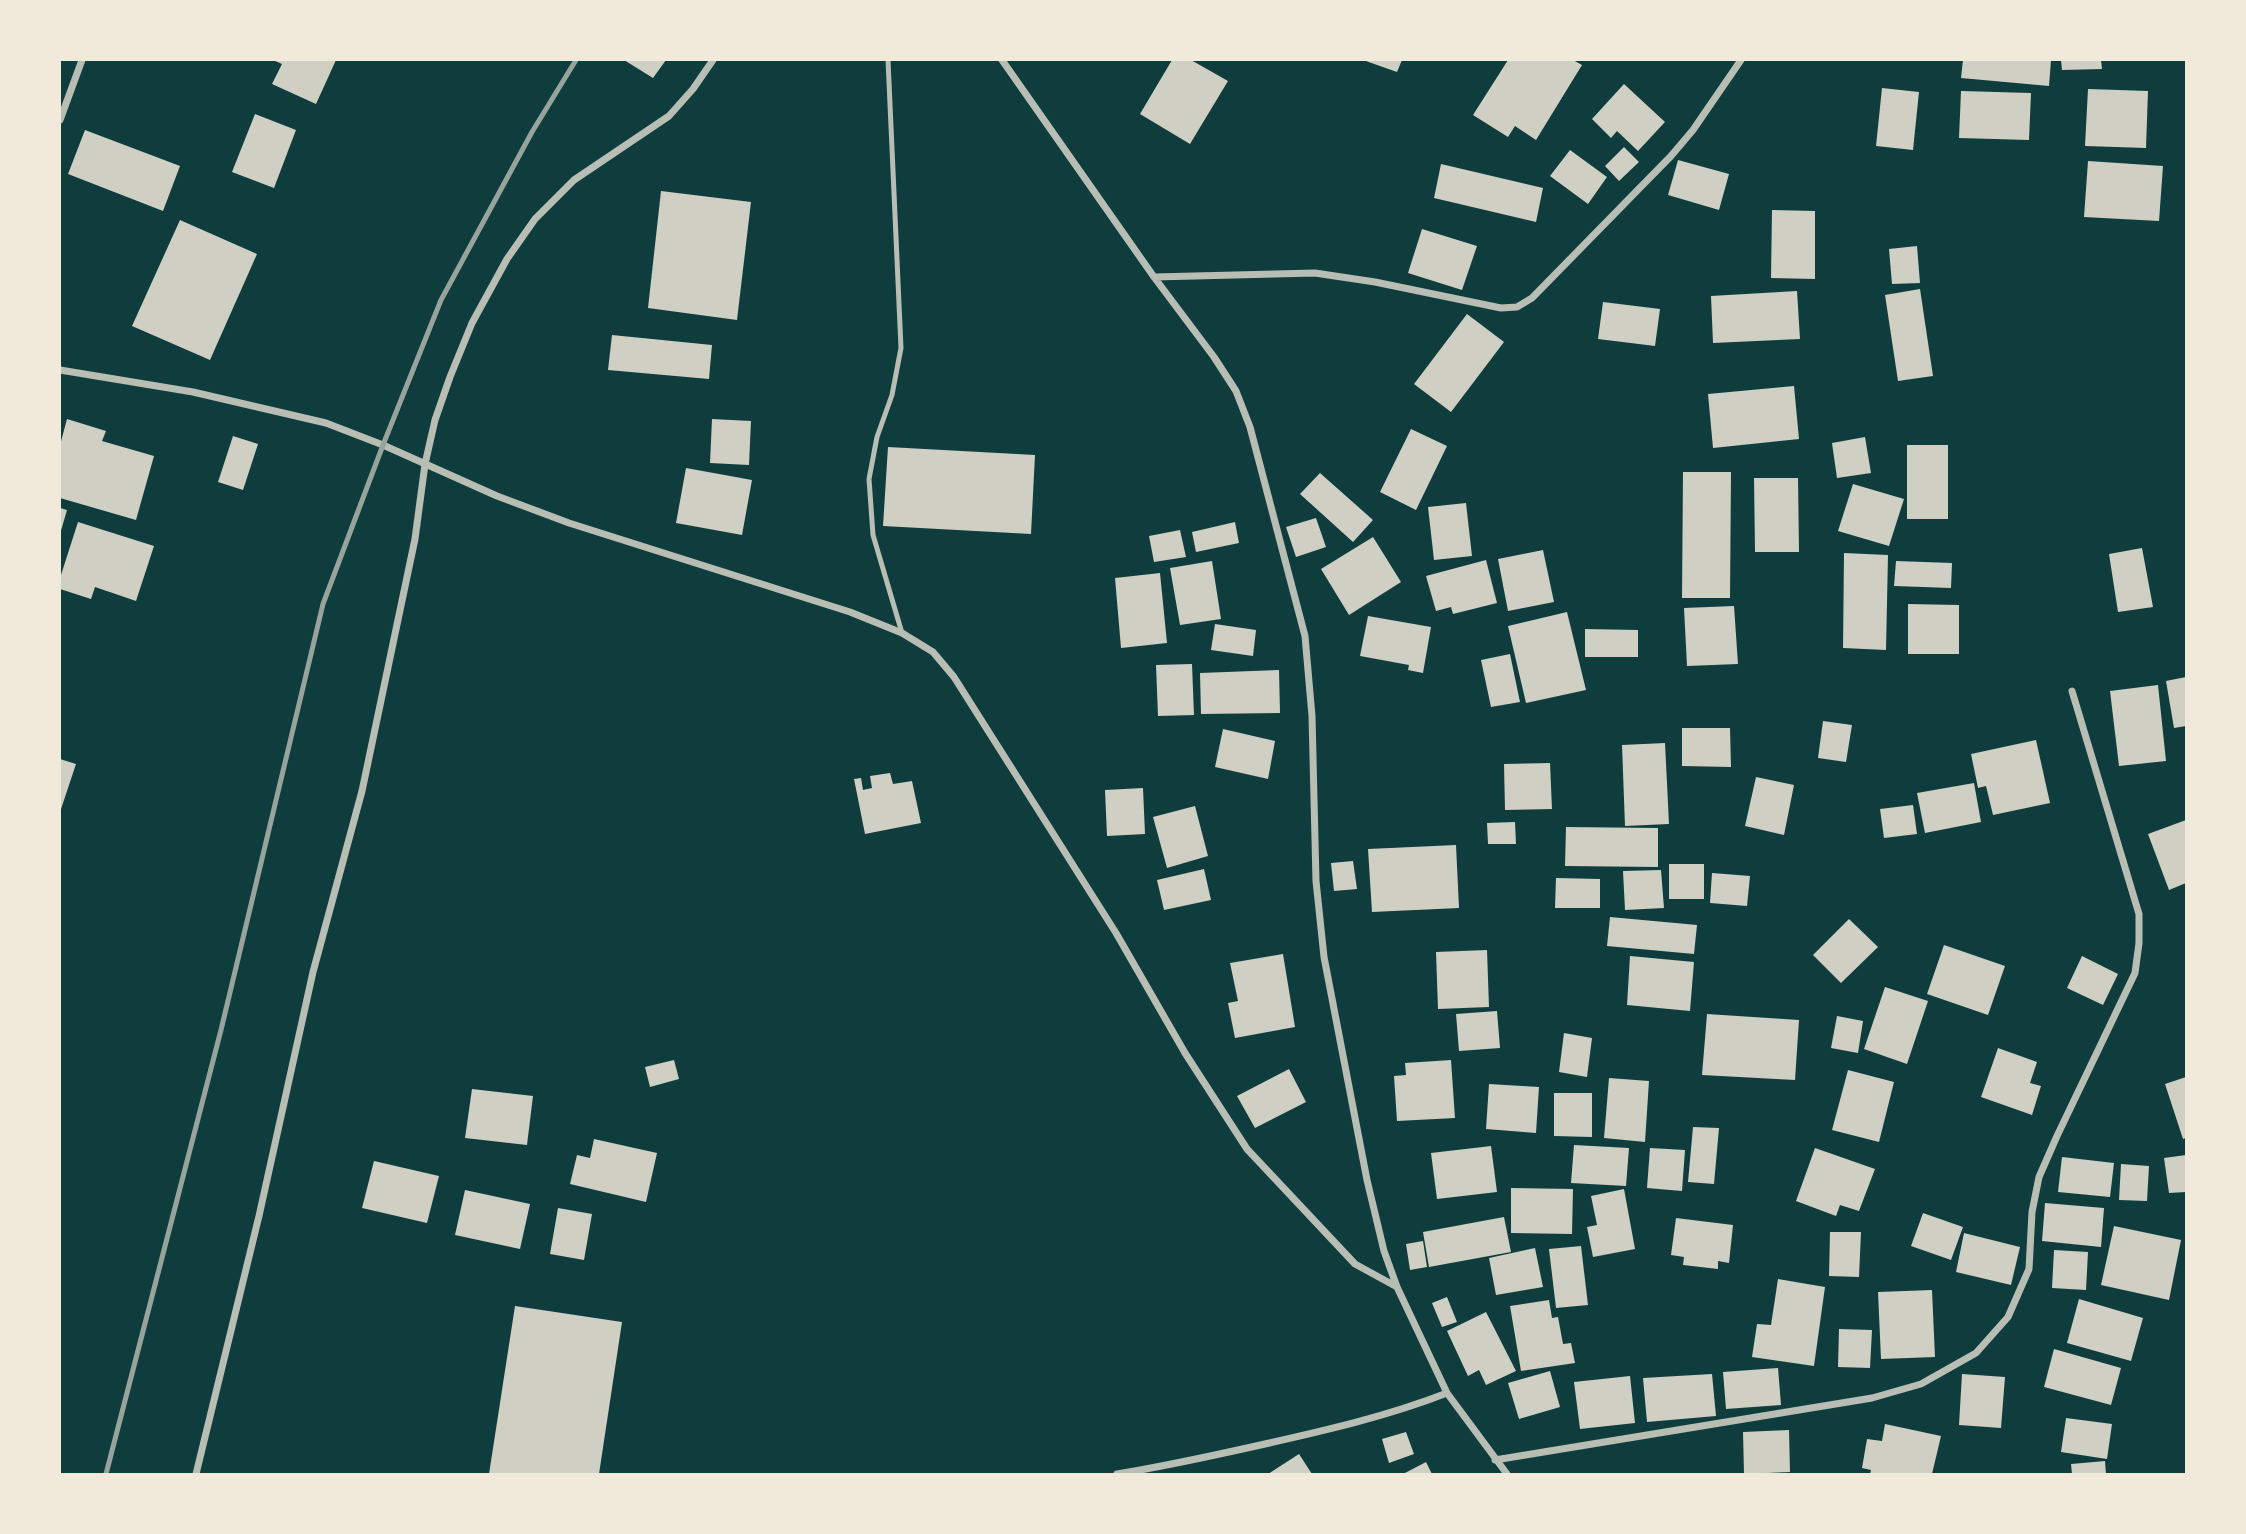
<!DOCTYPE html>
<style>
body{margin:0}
#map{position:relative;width:2246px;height:1534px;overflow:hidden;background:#0f3d3e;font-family:Karla,sans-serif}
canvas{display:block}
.frame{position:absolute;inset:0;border:61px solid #f1e9da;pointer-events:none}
</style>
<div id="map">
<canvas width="2246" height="1534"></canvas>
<div class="frame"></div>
</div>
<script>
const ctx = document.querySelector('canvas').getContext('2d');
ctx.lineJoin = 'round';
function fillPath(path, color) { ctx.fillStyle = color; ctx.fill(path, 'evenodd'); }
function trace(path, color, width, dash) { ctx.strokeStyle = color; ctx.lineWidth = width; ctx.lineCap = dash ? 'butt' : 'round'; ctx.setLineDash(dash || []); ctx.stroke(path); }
fillPath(new Path2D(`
 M 273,60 L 336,60 L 316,104 L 272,84 L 282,64 Z
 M 624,60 L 666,60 L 653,78 Z
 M 1172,60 L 1191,60 L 1228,81 L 1190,144 L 1140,114 Z
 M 1363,60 L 1402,60 L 1397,72 Z
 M 1508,60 L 1573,60 L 1582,65 L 1536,140 L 1515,126 L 1508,137 L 1473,115 Z
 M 1963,60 L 2051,60 L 2049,86 L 1961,78 Z
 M 2061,60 L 2101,60 L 2102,69 L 2062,70 Z
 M 1624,84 L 1665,122 L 1638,151 L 1617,131 L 1611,138 L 1592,119 Z
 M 1882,88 L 1919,92 L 1913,150 L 1876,146 Z
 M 2088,89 L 2148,91 L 2146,148 L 2085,146 Z
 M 1961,91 L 2031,93 L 2029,140 L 1959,138 Z
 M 255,114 L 296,130 L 274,188 L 232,172 Z
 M 85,130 L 180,166 L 163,211 L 68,174 Z
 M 1624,147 L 1639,162 L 1619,181 L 1605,166 Z
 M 1570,150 L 1607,177 L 1588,204 L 1550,176 Z
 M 1678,160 L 1729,174 L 1719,210 L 1668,195 Z
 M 2088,161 L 2163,166 L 2159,221 L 2084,217 Z
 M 1441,164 L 1543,188 L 1536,222 L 1434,198 Z
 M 661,191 L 751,202 L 737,320 L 648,308 Z
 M 1772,210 L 1815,211 L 1815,279 L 1771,278 Z
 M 180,220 L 257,254 L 210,360 L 132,326 Z
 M 1422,229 L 1477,246 L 1462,290 L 1408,273 Z
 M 1917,246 L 1920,283 L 1892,284 L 1889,249 Z
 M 1920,289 L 1933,376 L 1898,381 L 1885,295 Z
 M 1797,291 L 1800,339 L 1713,343 L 1711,296 Z
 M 1603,302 L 1660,309 L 1655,346 L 1598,339 Z
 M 1467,314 L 1504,342 L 1451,412 L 1414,384 Z
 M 612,335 L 712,345 L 709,379 L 608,370 Z
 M 1794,386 L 1799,439 L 1713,448 L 1708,394 Z
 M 67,419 L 106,431 L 102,441 L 154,456 L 136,520 L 60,498 L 60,445 Z
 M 712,419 L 751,421 L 749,465 L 710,463 Z
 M 1411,429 L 1447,446 L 1416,510 L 1380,492 Z
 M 233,436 L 258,444 L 243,490 L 218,482 Z
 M 1865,437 L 1871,473 L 1837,478 L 1832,443 Z
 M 1907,445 L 1948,445 L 1948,519 L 1907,519 Z
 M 888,447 L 1035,455 L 1031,534 L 883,526 Z
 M 686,468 L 752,480 L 742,535 L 676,523 Z
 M 1683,472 L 1731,472 L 1730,598 L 1682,598 Z
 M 1320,473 L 1373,520 L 1353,542 L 1300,494 Z
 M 1754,478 L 1798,478 L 1799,552 L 1755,552 Z
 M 1853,484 L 1904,499 L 1889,546 L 1838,531 Z
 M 1466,503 L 1472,556 L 1434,560 L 1428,507 Z
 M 60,508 L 67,510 L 60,534 Z
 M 1316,518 L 1326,547 L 1296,557 L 1286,527 Z
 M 78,522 L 154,546 L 136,601 L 95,587 L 91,599 L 60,589 L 60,578 Z
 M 1235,522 L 1239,543 L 1196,552 L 1192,532 Z
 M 1180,530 L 1186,557 L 1154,562 L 1149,536 Z
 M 1373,537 L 1401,582 L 1349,615 L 1321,569 Z
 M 2142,548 L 2153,607 L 2118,612 L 2109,554 Z
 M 1543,550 L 1554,602 L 1508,611 L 1498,559 Z
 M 1844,553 L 1888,555 L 1886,650 L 1843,648 Z
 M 1486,560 L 1497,603 L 1453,614 L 1451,607 L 1436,611 L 1426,576 Z
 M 1212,561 L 1221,619 L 1180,625 L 1170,568 Z
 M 1896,561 L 1952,563 L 1951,588 L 1894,586 Z
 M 1160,573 L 1167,643 L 1121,648 L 1115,578 Z
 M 1908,604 L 1959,605 L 1959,654 L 1908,654 Z
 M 1734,606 L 1738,664 L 1687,666 L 1684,608 Z
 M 1567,612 L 1586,690 L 1526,703 L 1508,626 Z
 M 1368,616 L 1431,627 L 1423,673 L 1408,670 L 1409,665 L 1360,656 Z
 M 1215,624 L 1256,630 L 1253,656 L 1211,650 Z
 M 1585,629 L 1638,630 L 1638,657 L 1585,657 Z
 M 1510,654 L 1520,702 L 1491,707 L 1481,660 Z
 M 1192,664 L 1194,715 L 1158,716 L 1156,665 Z
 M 1279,670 L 1280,713 L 1201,714 L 1200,673 Z
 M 2186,677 L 2186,726 L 2174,728 L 2166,681 Z
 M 2158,685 L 2166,761 L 2119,766 L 2110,691 Z
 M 1823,721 L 1852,725 L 1846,762 L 1818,758 Z
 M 1682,728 L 1730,728 L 1731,767 L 1682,766 Z
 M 1223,729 L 1275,741 L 1268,779 L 1215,767 Z
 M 2036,740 L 2050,803 L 1993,815 L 1986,786 L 1978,788 L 1971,754 Z
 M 1665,743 L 1669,824 L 1625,826 L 1622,745 Z
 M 60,759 L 76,764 L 60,812 Z
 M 1550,763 L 1552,809 L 1505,810 L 1504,764 Z
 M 890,773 L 893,784 L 912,781 L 921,823 L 865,834 L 854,779 L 861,778 L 863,790 L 872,788 L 870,776 Z
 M 1756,777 L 1794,785 L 1784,835 L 1745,826 Z
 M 1974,783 L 1981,822 L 1925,833 L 1917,793 Z
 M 1143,788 L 1145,834 L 1107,836 L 1105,790 Z
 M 1913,805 L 1917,834 L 1884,838 L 1880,809 Z
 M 1195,806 L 1208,856 L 1167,868 L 1153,817 Z
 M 2186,820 L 2186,883 L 2169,890 L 2148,834 Z
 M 1515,822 L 1516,844 L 1488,844 L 1487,823 Z
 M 1566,827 L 1658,828 L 1658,867 L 1565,866 Z
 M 1456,845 L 1459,908 L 1372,912 L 1368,849 Z
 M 1353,861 L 1357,889 L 1334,891 L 1331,863 Z
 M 1669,864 L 1704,864 L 1704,899 L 1669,899 Z
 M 1204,869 L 1211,900 L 1164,910 L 1157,880 Z
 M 1661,870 L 1664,908 L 1625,910 L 1623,871 Z
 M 1712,873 L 1750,876 L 1747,906 L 1710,903 Z
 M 1556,878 L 1600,879 L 1600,908 L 1555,908 Z
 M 1610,917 L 1697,925 L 1694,954 L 1607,946 Z
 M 1849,919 L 1878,947 L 1841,983 L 1813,955 Z
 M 1944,945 L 2005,966 L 1988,1015 L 1927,994 Z
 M 1487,950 L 1489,1007 L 1438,1009 L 1436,952 Z
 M 1283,954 L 1295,1027 L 1235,1038 L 1228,1003 L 1238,1001 L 1230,963 Z
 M 1630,956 L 1694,962 L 1690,1011 L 1627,1005 Z
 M 2082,956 L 2118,974 L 2103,1005 L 2067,988 Z
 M 1885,987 L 1928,1001 L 1907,1064 L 1864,1049 Z
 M 1497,1011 L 1500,1048 L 1459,1051 L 1456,1014 Z
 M 1707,1014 L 1799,1020 L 1795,1080 L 1702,1075 Z
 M 1837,1016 L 1863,1021 L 1858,1053 L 1831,1048 Z
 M 1564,1033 L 1592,1038 L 1587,1077 L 1559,1072 Z
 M 1998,1048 L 2037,1062 L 2030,1083 L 2041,1086 L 2032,1115 L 1981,1097 Z
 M 674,1060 L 679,1079 L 650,1087 L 645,1067 Z
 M 1451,1060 L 1455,1118 L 1397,1121 L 1394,1076 L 1406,1075 L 1405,1063 Z
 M 1289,1069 L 1306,1102 L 1255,1128 L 1237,1096 Z
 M 1848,1070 L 1894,1082 L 1879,1142 L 1832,1130 Z
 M 2186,1077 L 2186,1138 L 2183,1139 L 2165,1084 Z
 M 1609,1078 L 1649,1081 L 1645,1142 L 1604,1138 Z
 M 1489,1084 L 1539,1087 L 1536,1133 L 1486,1129 Z
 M 472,1089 L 533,1096 L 527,1145 L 465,1138 Z
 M 1554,1093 L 1592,1093 L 1592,1137 L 1554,1136 Z
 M 1693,1127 L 1719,1128 L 1714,1184 L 1688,1182 Z
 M 594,1139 L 657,1153 L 646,1202 L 570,1184 L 577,1155 L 590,1158 Z
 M 1574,1145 L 1629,1148 L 1626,1186 L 1571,1183 Z
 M 1491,1146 L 1497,1192 L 1437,1199 L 1431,1153 Z
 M 1650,1148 L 1685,1150 L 1682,1191 L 1647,1188 Z
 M 1815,1148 L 1875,1169 L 1859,1211 L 1840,1205 L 1836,1216 L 1796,1201 Z
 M 2186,1155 L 2186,1192 L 2169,1193 L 2164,1158 Z
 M 2062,1157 L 2114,1163 L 2110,1197 L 2058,1192 Z
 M 374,1161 L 439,1176 L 427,1223 L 362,1208 Z
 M 2121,1164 L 2149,1166 L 2147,1201 L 2119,1200 Z
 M 1511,1188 L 1573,1189 L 1572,1234 L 1511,1233 Z
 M 1624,1189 L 1635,1249 L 1593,1257 L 1587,1227 L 1597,1225 L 1591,1196 Z
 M 465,1190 L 530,1204 L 520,1249 L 455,1235 Z
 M 2045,1203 L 2104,1208 L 2101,1247 L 2042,1241 Z
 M 558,1208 L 592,1214 L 584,1260 L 550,1254 Z
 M 1923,1213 L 1963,1227 L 1951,1260 L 1911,1246 Z
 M 1504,1217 L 1511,1252 L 1429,1267 L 1423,1232 Z
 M 1676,1218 L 1733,1225 L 1729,1263 L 1718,1261 L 1718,1269 L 1683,1265 L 1684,1257 L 1671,1255 Z
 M 2114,1226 L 2181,1240 L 2169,1300 L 2101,1285 Z
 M 1830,1232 L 1861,1232 L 1859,1277 L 1829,1276 Z
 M 1964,1233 L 2020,1247 L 2011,1285 L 1956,1272 Z
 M 1423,1241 L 1427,1267 L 1410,1270 L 1406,1244 Z
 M 1581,1246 L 1588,1305 L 1556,1308 L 1549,1249 Z
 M 1535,1248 L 1543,1287 L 1496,1295 L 1489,1258 Z
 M 2054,1250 L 2088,1252 L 2086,1290 L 2052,1288 Z
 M 1778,1279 L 1825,1287 L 1814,1366 L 1752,1357 L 1757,1324 L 1771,1325 Z
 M 1932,1290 L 1935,1357 L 1881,1359 L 1878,1292 Z
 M 1447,1297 L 1457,1322 L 1442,1327 L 1432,1303 Z
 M 2079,1299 L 2143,1318 L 2131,1361 L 2067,1343 Z
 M 1549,1300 L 1552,1318 L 1558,1317 L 1563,1344 L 1571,1343 L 1575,1363 L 1521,1371 L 1510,1306 Z
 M 515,1306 L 622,1322 L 599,1474 L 489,1474 Z
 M 1486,1312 L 1516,1371 L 1486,1385 L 1479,1370 L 1468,1376 L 1447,1331 Z
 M 1839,1329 L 1872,1330 L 1870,1368 L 1838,1367 Z
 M 2054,1349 L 2121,1368 L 2111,1405 L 2044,1387 Z
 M 1778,1368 L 1781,1405 L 1726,1409 L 1723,1372 Z
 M 1550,1371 L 1560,1407 L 1519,1419 L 1508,1383 Z
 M 1712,1374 L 1716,1416 L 1647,1422 L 1643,1378 Z
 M 1962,1374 L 2005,1377 L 2001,1428 L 1959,1425 Z
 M 1630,1376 L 1635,1423 L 1580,1429 L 1574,1382 Z
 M 2066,1418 L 2112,1424 L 2107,1459 L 2061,1452 Z
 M 1885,1424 L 1941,1436 L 1932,1474 L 1870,1474 L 1871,1470 L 1862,1468 L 1867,1439 L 1882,1441 Z
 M 1789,1430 L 1790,1472 L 1744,1474 L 1743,1432 Z
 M 1406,1432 L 1414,1454 L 1389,1463 L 1382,1439 Z
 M 1299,1454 L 1312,1474 L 1268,1474 Z
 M 2105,1461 L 2106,1474 L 2072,1474 L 2071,1464 Z
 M 1426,1462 L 1432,1474 L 1403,1474 Z`), '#cfcfc3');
trace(new Path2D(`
 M 888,60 L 901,348 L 892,395 L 877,437 L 869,479 L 873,535 L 902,633`), '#b8beb3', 5);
trace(new Path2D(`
 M 1002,60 L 1154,277 L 1214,357 L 1236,391 L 1250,427 L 1305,636 L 1312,716 L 1316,881 L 1324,957 L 1367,1180 L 1384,1251 L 1397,1287 L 1447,1393 L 1507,1474
 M 60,120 L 82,60
 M 1154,277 L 1315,273 L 1375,282 L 1501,308 L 1517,307 L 1532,298 L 1671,156 L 1693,130 L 1741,60
 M 60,370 L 193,392 L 326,423 L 383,445 L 497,496 L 569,523 L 850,612 L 902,633 L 933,652 L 954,677 L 1116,933 L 1185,1053 L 1247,1149 L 1355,1264 L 1397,1287
 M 1495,1460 L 1872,1398 L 1921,1384 L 1976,1353 L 2008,1317 L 2029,1269 L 2032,1212 L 2039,1177 L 2057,1136 L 2135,973 L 2139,943 L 2139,914 L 2072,691
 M 196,1474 L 259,1216 L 313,972 L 362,791 L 415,539 L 425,464 L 435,420 L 450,377 L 472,323 L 507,259 L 535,219 L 574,180 L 669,116 L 693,89 L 713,60
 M 1117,1474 C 1167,1466 1216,1455 1265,1444 C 1327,1430 1388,1416 1447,1393`), '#b8beb3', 7);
trace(new Path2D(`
 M 106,1474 L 221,1030 L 323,604 L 383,445 L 441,300 L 532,132 L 576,60`), '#97a49c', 5);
</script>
